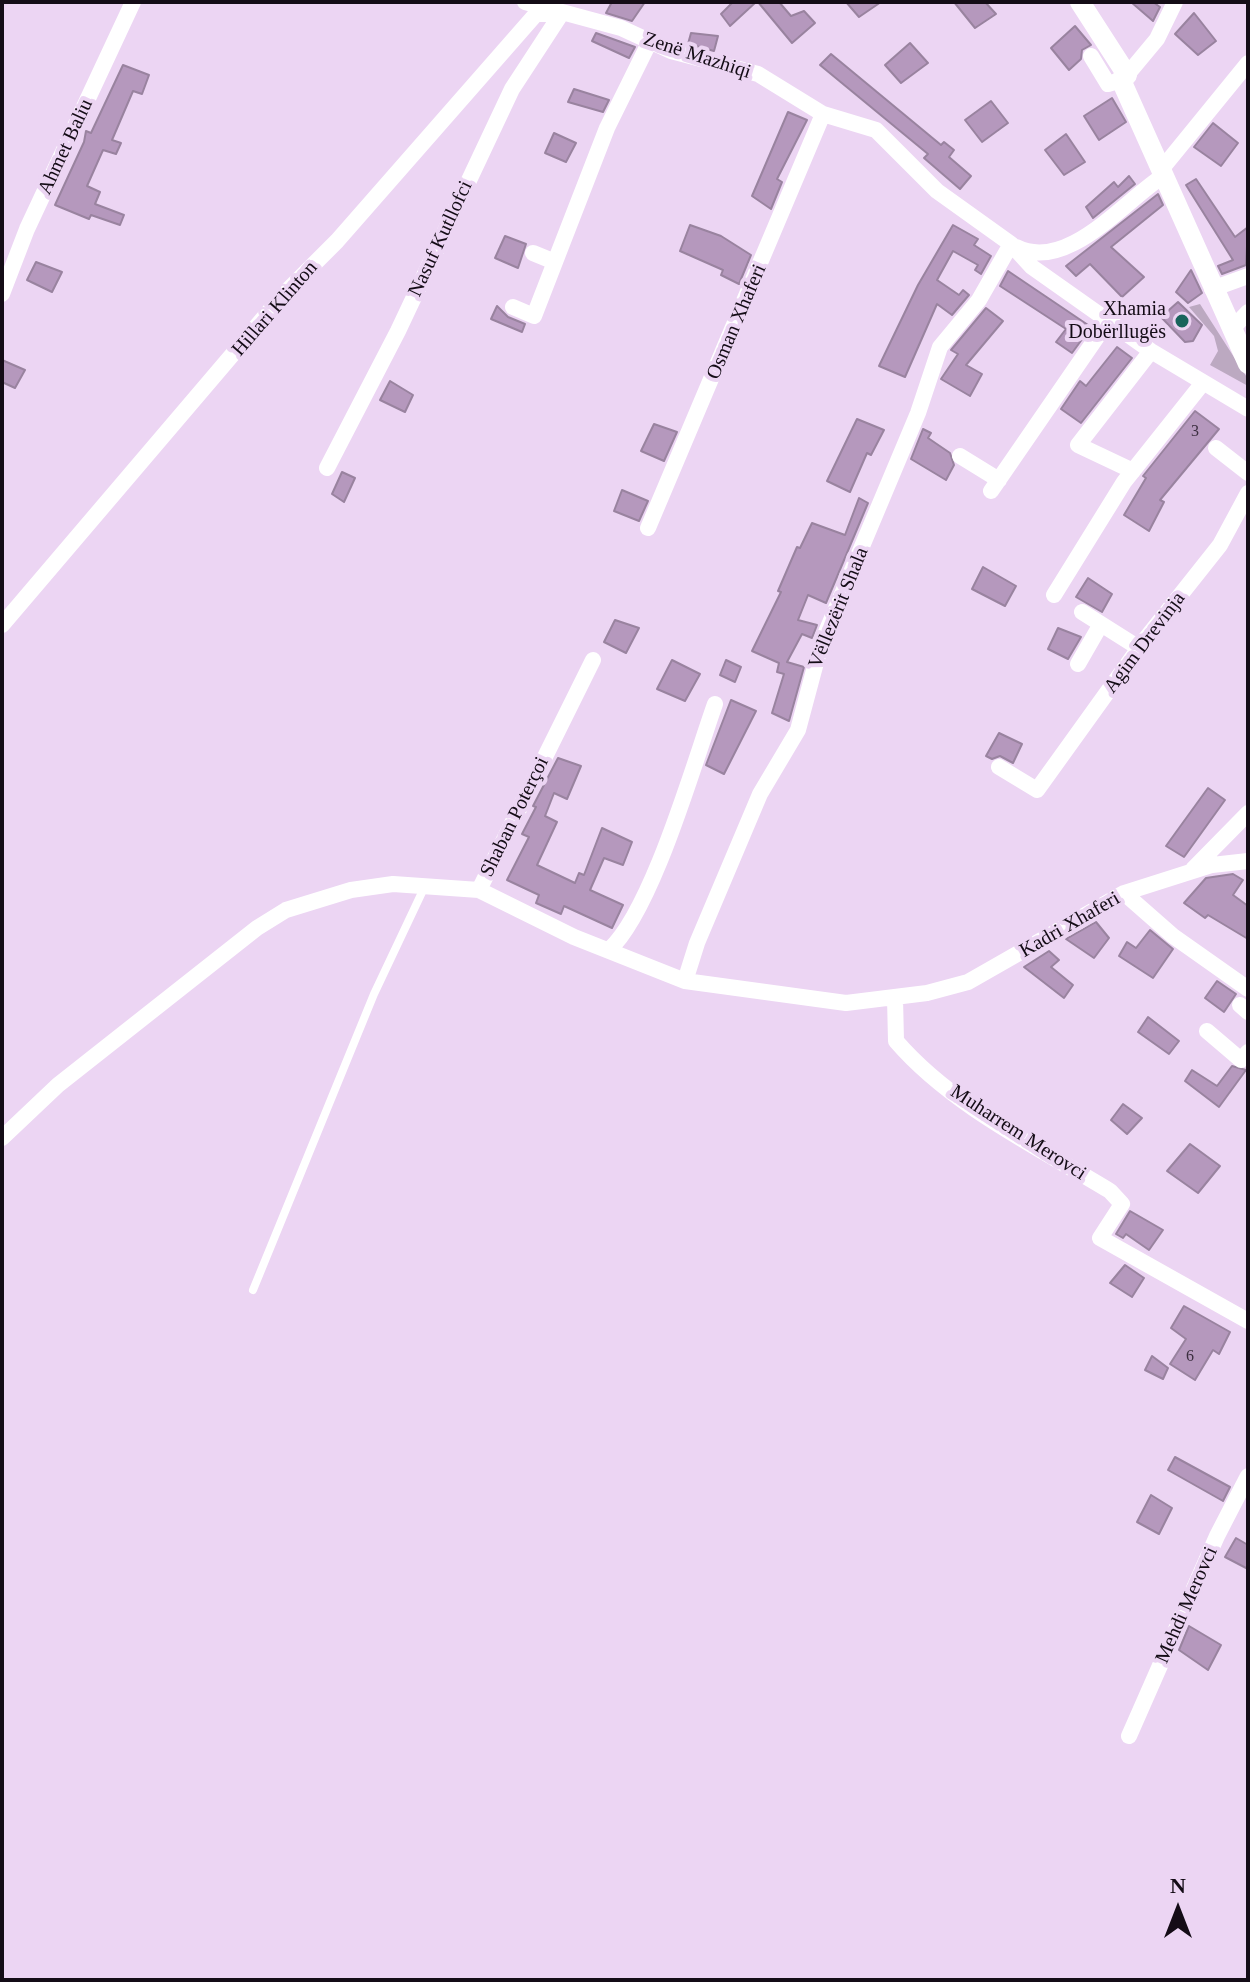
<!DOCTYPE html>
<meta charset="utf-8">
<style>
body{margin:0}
#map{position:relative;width:1250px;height:1982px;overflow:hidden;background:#ecd5f3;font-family:"Times New Roman",serif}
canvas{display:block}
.frame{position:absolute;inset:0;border:4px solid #140c16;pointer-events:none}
.north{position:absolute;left:1138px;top:1870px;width:80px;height:80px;-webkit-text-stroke:6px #ecd5f3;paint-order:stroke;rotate:0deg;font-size:22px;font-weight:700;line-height:32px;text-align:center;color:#140c16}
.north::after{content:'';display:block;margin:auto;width:28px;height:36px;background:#140c16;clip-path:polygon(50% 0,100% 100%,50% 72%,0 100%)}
</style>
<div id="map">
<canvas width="1250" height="1982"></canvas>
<div class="frame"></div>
<div class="north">N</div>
</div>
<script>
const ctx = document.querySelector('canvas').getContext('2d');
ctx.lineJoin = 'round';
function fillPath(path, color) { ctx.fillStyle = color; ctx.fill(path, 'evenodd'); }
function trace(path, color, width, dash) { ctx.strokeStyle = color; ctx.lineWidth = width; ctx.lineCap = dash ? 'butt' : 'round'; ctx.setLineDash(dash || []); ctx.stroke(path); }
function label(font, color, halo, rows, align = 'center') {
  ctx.font = font + ' "Times New Roman",serif'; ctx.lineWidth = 8; ctx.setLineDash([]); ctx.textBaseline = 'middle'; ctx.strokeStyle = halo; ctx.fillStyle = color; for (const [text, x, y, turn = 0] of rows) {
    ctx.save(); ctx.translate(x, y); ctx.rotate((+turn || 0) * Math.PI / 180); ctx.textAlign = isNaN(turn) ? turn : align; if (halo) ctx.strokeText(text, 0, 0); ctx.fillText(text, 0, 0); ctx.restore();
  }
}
fillPath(new Path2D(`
 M 1200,304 L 1248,379 L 1248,386 L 1210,365 L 1218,351 L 1214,336 L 1189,307 Z`), '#bca9c1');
const building = new Path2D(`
 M 612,2 L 645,2 L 632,21 L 606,13 Z
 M 733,2 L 756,2 L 730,26 L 721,14 Z
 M 758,2 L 779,2 L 791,16 L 804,11 L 815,23 L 792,43 Z
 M 846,2 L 881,2 L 859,17 Z
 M 954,2 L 985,2 L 996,14 L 975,28 Z
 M 1131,2 L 1153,2 L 1160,7 L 1153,21 Z
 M 1194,13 L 1216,41 L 1198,55 L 1175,34 Z
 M 1075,26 L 1091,45 L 1082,50 L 1081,59 L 1069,70 L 1051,48 Z
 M 596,33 L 635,47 L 629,58 L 592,41 Z
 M 691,33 L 718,36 L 714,51 L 688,44 Z
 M 910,43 L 928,63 L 901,83 L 885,65 Z
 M 831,54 L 941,145 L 944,142 L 954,150 L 949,157 L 971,176 L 960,189 L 924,158 L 928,154 L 820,65 Z
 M 123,65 L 149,75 L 142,94 L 133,91 L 112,140 L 121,143 L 116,154 L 103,150 L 87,186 L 100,192 L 95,204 L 124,215 L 120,225 L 91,215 L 89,219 L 55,205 L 84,142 L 86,131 L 91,133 Z
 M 574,89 L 609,100 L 603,112 L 568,102 Z
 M 1112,98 L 1126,122 L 1099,140 L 1084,116 Z
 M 991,101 L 1008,123 L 982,142 L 965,120 Z
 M 788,112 L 807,120 L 777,179 L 782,182 L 771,209 L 752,196 Z
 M 1213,123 L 1238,143 L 1221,166 L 1194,147 Z
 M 554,133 L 576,143 L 566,162 L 545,153 Z
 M 1066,134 L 1085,162 L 1064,175 L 1045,150 Z
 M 1129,176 L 1135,184 L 1093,218 L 1086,207 L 1114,182 L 1118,187 Z
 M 1196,179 L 1235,237 L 1248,227 L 1246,265 L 1222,274 L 1218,266 L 1233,260 L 1186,185 Z
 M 1158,194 L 1163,205 L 1111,247 L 1144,277 L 1122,297 L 1090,264 L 1076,276 L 1066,266 Z
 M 690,225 L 721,236 L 751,255 L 739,284 L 721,275 L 723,270 L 680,251 Z
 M 953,225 L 978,239 L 974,245 L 991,256 L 981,274 L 975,270 L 978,265 L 953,251 L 937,280 L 959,295 L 963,290 L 969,295 L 952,315 L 937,304 L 905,377 L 879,366 L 918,285 Z
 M 505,236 L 526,244 L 518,268 L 495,258 Z
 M 36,262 L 62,272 L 52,292 L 27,280 Z
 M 1191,270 L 1202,293 L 1188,303 L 1176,292 Z
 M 1008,271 L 1091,327 L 1072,353 L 1056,342 L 1066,329 L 1000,286 Z
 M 1178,302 L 1202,325 L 1193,341 L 1185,342 L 1161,317 Z
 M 497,306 L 508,317 L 525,324 L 522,332 L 491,319 Z
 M 986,308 L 1003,321 L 966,365 L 982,374 L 970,396 L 941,379 L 958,354 L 951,350 Z
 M 1117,347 L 1132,358 L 1081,423 L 1061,409 L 1080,381 L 1086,386 Z
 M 2,360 L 25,370 L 15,388 L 2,382 Z
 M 390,381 L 413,395 L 405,412 L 380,400 Z
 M 1195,411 L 1219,429 L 1160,500 L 1164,502 L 1149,531 L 1124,515 L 1146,478 L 1143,476 Z
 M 857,419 L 884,430 L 871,455 L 867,453 L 850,492 L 827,481 Z
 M 654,424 L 677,432 L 664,461 L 641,451 Z
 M 923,429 L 931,433 L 928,438 L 950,453 L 954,465 L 946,480 L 911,459 Z
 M 342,472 L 355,478 L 344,502 L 332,494 Z
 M 622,490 L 648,501 L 639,521 L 614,511 Z
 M 859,498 L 868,503 L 826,603 L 808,595 L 798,620 L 817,625 L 812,638 L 802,634 L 787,662 L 804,667 L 789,721 L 772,713 L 784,674 L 777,672 L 779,663 L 752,651 L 781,592 L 778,591 L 797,547 L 800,548 L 812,523 L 845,535 Z
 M 983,567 L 1016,586 L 1005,606 L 972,589 Z
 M 1088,578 L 1112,594 L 1102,612 L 1076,597 Z
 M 615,620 L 639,628 L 626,653 L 604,642 Z
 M 1058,628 L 1081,637 L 1068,659 L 1048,649 Z
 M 672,660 L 700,674 L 685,701 L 657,689 Z
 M 726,660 L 741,667 L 735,682 L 720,675 Z
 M 731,700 L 756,711 L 724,774 L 706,765 Z
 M 999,733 L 1022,744 L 1013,763 L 1000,756 L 992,759 L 986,756 Z
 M 558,758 L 581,766 L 567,799 L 554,793 L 545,816 L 557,822 L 537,865 L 575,883 L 579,873 L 584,875 L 602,828 L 632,842 L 623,865 L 604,858 L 590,890 L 623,905 L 612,928 L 564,906 L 561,914 L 536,903 L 539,895 L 507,880 L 529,837 L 522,834 L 536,807 L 533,806 Z
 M 1208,788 L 1225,800 L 1184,857 L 1166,846 Z
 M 1233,874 L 1243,880 L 1233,895 L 1248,906 L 1248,939 L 1208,915 L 1205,918 L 1184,903 L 1206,878 Z
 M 1096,922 L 1109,938 L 1094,958 L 1066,939 Z
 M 1150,930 L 1173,949 L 1153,978 L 1119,956 L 1127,942 L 1136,948 Z
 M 1049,951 L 1059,960 L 1051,967 L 1073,985 L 1064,998 L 1024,967 Z
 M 1217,981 L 1236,994 L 1224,1012 L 1205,998 Z
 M 1148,1017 L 1179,1041 L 1169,1054 L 1138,1032 Z
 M 1232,1066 L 1246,1070 L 1219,1107 L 1185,1081 L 1192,1070 L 1217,1086 Z
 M 1123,1104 L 1142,1118 L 1127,1134 L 1111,1120 Z
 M 1190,1144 L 1220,1166 L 1198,1193 L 1167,1171 Z
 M 1130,1211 L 1163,1230 L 1149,1250 L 1126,1234 L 1123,1238 L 1116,1234 Z
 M 1125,1265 L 1144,1278 L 1132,1297 L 1110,1283 Z
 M 1184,1306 L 1230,1332 L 1219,1354 L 1213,1350 L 1195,1380 L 1170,1364 L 1186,1339 L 1171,1328 Z
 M 1152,1356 L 1168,1368 L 1163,1379 L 1145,1370 Z
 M 1175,1457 L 1230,1487 L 1223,1501 L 1168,1470 Z
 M 1151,1495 L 1172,1508 L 1159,1534 L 1137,1522 Z
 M 1236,1538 L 1248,1545 L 1248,1569 L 1225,1557 Z
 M 1189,1626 L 1221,1645 L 1208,1670 L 1179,1650 Z`);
fillPath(building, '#b598bd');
trace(building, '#99839f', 2);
trace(new Path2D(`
 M 253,1290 L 374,994 L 425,886`), '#fff', 8);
trace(new Path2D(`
 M 525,2 L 621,28 L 671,51 L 758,74 L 823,114 L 876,130 L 937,191 L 1011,244 L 1032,267 L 1151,351 L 1248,409
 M 1091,56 L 1108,84 L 1121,80
 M 1127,75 L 1157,39 L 1175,2
 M 1160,171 L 1248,63
 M 1016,247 C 1067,273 1123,202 1163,176
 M 533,253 L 555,262
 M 1212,289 L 1248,276
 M 2,294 L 27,229 L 133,2
 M 513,307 L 534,316 L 607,128 L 649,43
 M 1232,329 L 1248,312
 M 1216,448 L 1248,473
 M 960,456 L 999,480
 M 327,468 L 398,331 L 512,89 L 561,14
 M 1133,471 L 1078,445 L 1151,351
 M 991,491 L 1108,321
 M 648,528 L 823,114
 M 1054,595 L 1124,482 L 1202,384
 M 1082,612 L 1139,648
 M 2,625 L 284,294 L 337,241 L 536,14 L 551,14
 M 1078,664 L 1101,624
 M 999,767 L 1037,790 L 1147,637 L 1220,545 L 1248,493
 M 1193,869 L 1248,813
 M 479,890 L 593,660
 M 1124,893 L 1173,936 L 1248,989
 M 609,950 C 652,911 694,763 715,704
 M 685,981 L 697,943 L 760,794 L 798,730 L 821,644 L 918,413 L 940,347 L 979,300 L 1011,244
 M 895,998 L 896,1041 C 952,1106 1038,1147 1110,1191 L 1122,1204 L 1100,1238 L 1248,1321
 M 1240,1005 L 1248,1012
 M 1207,1031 L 1241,1060 L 1248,1052
 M 2,1138 L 58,1085 L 257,928 L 286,910 L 351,890 L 393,884 L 479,890 L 574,937 L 685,981 L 846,1003 L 927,993 L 968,982 L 1124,893 L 1212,865 L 1248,861
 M 1129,1736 L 1217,1536 L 1248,1476`), '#fff', 16);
trace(new Path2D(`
 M 1080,2 L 1127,75 L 1121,80 L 1248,364`), '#fff', 20);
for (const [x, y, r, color] of [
 [1182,321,8,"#19645c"]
]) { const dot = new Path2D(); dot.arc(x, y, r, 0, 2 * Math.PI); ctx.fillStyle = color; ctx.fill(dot); trace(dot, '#ecd5f3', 3); }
label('16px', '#3c2f40', null, [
 ["3",1195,432],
 ["6",1190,1357]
]);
label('20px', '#140c16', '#ecd5f3', [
 ["Zenë Mazhiqi",697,56,18],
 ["Ahmet Baliu",66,147,-65],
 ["Nasuf Kutllofci",441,239,-65],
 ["Hillari Klinton",275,309,-49],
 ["Osman Xhaferi",737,322,-67],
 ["Vëllezërit Shala",839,608,-68],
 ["Agim Drevinja",1145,643,-53],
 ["Shaban Poterçoi",515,817,-64],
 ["Kadri Xhaferi",1070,925,-30],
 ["Muharrem Merovci",1018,1133,33],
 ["Mehdi Merovci",1187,1605,-66]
]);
label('20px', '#140c16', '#ecd5f3', [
 ["Xhamia",1166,310],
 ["Dobërllugës",1166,333]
], 'right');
</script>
